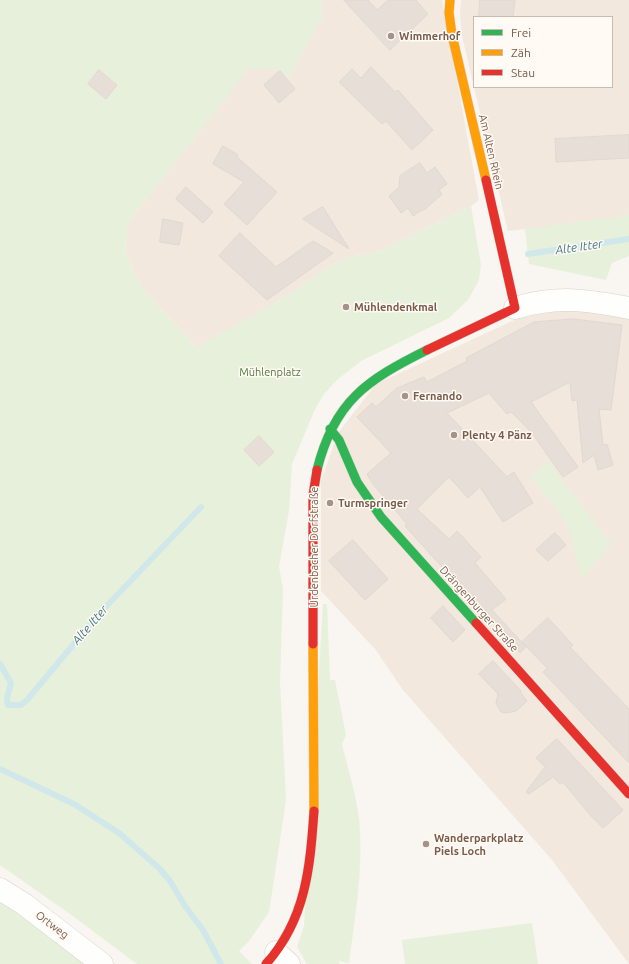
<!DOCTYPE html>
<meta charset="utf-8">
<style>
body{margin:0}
#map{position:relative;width:629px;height:964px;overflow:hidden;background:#f9f5f0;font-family:Ubuntu,sans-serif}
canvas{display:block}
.legend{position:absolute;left:473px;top:16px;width:140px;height:72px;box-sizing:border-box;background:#fffaf3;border:1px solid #cabbb1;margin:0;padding:5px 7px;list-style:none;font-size:12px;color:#7a5c4d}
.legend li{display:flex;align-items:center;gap:8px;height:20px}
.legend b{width:20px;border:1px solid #cabbb1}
</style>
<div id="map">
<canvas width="629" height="964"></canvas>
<ul class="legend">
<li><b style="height:5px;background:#30b455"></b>Frei</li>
<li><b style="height:5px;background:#ff9f0a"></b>Zäh</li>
<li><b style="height:5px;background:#e5322d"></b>Stau</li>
</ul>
</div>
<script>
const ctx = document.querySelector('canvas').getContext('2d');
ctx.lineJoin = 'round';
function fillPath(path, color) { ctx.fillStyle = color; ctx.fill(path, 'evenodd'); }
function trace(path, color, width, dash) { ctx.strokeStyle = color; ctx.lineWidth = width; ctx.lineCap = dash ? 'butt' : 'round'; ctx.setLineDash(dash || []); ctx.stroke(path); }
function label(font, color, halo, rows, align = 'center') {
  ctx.font = font + ' Ubuntu,sans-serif'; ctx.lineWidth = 3; ctx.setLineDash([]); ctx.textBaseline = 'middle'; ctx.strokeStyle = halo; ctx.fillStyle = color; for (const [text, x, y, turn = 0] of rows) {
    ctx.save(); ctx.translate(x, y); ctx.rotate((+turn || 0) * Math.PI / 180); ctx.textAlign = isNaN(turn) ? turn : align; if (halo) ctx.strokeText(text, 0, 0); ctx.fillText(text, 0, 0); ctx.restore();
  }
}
fillPath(new Path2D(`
 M 321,0 L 442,0 L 479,200 L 471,206 L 380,251 L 342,259 L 280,300 L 198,349 L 142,288 L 125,252 L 127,224 L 249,67 L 281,70 L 288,78 L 322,18 Z
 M 461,0 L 629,0 L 629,217 L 508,231 L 462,36 L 460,14 ZM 474,17 L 612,17 L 612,87 L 474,87 Z
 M 549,304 L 629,314 L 629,964 L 552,860 L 403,690 L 375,649 L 321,591 L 321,481 L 338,433 L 376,384 Z`), '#f2e8de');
fillPath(new Path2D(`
 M 0,0 L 321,0 L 322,18 L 288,79 L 281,70 L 249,68 L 127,224 L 125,252 L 142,288 L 198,349 L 202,344 L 280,300 L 342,259 L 380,251 L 471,206 L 481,265 L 479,280 L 468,300 L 449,318 L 361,361 L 337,380 L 324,394 L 315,409 L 292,464 L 289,510 L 279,567 L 283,588 L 280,682 L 286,800 L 269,912 L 249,941 L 239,951 L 252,964 L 137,964 L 70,914 L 0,865 Z
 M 629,215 L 629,256 L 612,263 L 606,280 L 529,264 L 525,229 Z
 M 548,461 L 611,544 L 581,579 C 578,567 576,555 573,543 C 566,517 547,497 530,477 Z
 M 323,604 L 327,604 L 330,680 L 335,680 L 346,735 L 342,744 C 348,769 356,794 359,819 C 364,866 355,917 349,963 L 339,961 L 339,964 L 307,964 L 297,947 L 304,926 Z
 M 0,901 L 90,964 L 0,964 Z
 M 532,923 L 538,964 L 405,964 L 402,940 Z`), '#e7f0db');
trace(new Path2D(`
 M 528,254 L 629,239
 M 0,664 L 11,683 L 7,698 L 8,705 L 21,705 L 27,700 L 99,614 L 201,507
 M 0,769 L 74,804 L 119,833 L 159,868 L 170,881 L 185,906 L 203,930 L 221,964`), '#d0e8ea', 6);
const building = new Path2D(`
 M 344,0 L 368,0 L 377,10 L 388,0 L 416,0 L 428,14 L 390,50 Z
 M 480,0 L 515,0 L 513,17 L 479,17 Z
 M 371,67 L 395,92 L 398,90 L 433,130 L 412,150 L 386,121 L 382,124 L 339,82 L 352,69 L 361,78 Z
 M 99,70 L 117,85 L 106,99 L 88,84 Z
 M 280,71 L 295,89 L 279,103 L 264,85 Z
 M 629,135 L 629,158 L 556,162 L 555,139 Z
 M 223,146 L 238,155 L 237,157 L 277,192 L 247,225 L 224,204 L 244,182 L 213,164 Z
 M 420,163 L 427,173 L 435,167 L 447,184 L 439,190 L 442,194 L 424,210 L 422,210 L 413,216 L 408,208 L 401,213 L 389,196 L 399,187 L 400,176 Z
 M 186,187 L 213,212 L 203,223 L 176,199 Z
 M 323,207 L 349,249 L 303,219 Z
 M 163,219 L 183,223 L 179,245 L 160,242 Z
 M 240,233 L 276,267 L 313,241 L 333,253 L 267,300 L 219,256 Z
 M 574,319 L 622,325 L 611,410 L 599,409 L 603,445 L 607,444 L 613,465 L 598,470 L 594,455 L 583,463 L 577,400 L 572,401 L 570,382 L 531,402 L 578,467 L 563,477 L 532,433 L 511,412 L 507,414 L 489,393 L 447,413 L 507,477 L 514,472 L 533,503 L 503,522 L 480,487 L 468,498 L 449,477 L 417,509 L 449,539 L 457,531 L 481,557 L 475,563 L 506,599 L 492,610 L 526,647 L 520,653 L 405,526 L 407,524 L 373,484 L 367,474 L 391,453 L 357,417 L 372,403 L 376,407 L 397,388 L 424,377 L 427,382 L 467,361 L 466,358 L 534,322 Z
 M 259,436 L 274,452 L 259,466 L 244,450 Z
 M 555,533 L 566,545 L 548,561 L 536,550 Z
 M 353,540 L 388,579 L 365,600 L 329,561 Z
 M 443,606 L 465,630 L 453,642 L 431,618 Z
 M 548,618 L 573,645 L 570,647 L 629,709 L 629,763 L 543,672 L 547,668 L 522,642 Z
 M 493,661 L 521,691 L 520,692 L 527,701 L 516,711 L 506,713 L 501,712 L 496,703 L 498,694 L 479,674 Z
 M 557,739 L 623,810 L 603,828 L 591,816 L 563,782 L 560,784 L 553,777 L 529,794 L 526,792 L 545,767 L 536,758 Z`);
fillPath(building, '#e6ded7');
trace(building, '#e2d8d2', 1);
const street = new Path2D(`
 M 515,308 C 558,295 587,300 629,308
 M 0,889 L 24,904 L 102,964
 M 276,952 L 289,964`);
const fast = new Path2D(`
 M 330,429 L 339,440 L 357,482 L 381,517 L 476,623
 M 317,470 C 334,401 367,380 427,350`);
const slow = new Path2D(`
 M 450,0 L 449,13 L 452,35 L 486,180
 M 313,644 L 314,811`);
const jam = new Path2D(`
 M 427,350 L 515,308 L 486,180
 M 476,623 L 629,794
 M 313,644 L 313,495 L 317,470
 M 266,964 C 306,919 310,868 314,811`);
trace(street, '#d7d1cb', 23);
trace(fast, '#d9d2cb', 10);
trace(slow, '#d9d2cb', 10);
trace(jam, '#d9d2cb', 10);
trace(street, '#fefefd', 22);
trace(fast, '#30b455', 9);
trace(slow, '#ff9f0a', 9);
trace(jam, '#e5322d', 9);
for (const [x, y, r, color] of [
 [391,36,4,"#a69286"],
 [346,307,4,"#a69286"],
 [405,396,4,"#a69286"],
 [454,435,4,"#a69286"],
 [330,503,4,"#a69286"],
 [426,844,4,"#a69286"]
]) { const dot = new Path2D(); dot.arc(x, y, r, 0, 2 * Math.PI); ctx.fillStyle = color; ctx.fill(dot); trace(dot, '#fffaf3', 1.5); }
label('bold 11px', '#7a5c4d', '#fffaf3', [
 ["Wimmerhof",399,36],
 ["Mühlendenkmal",354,307],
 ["Fernando",413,396],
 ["Plenty 4 Pänz",462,435],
 ["Turmspringer",338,503],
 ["Wanderparkplatz",434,838],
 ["Piels Loch",434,851]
], 'left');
label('11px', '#7a5c4d', '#fffaf3', [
 ["Am Alten Rhein",491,152,77],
 ["Urdenbacher Dorfstraße",314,547,-90],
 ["Drängenburger Straße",479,609,48],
 ["Ortweg",52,925,37]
]);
label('11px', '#537a41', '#fffaf3', [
 ["Mühlenplatz",270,372]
]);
label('italic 12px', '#437c86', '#fffaf3', [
 ["Alte Itter",579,247,-8],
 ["Alte Itter",90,625,-49]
]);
</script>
